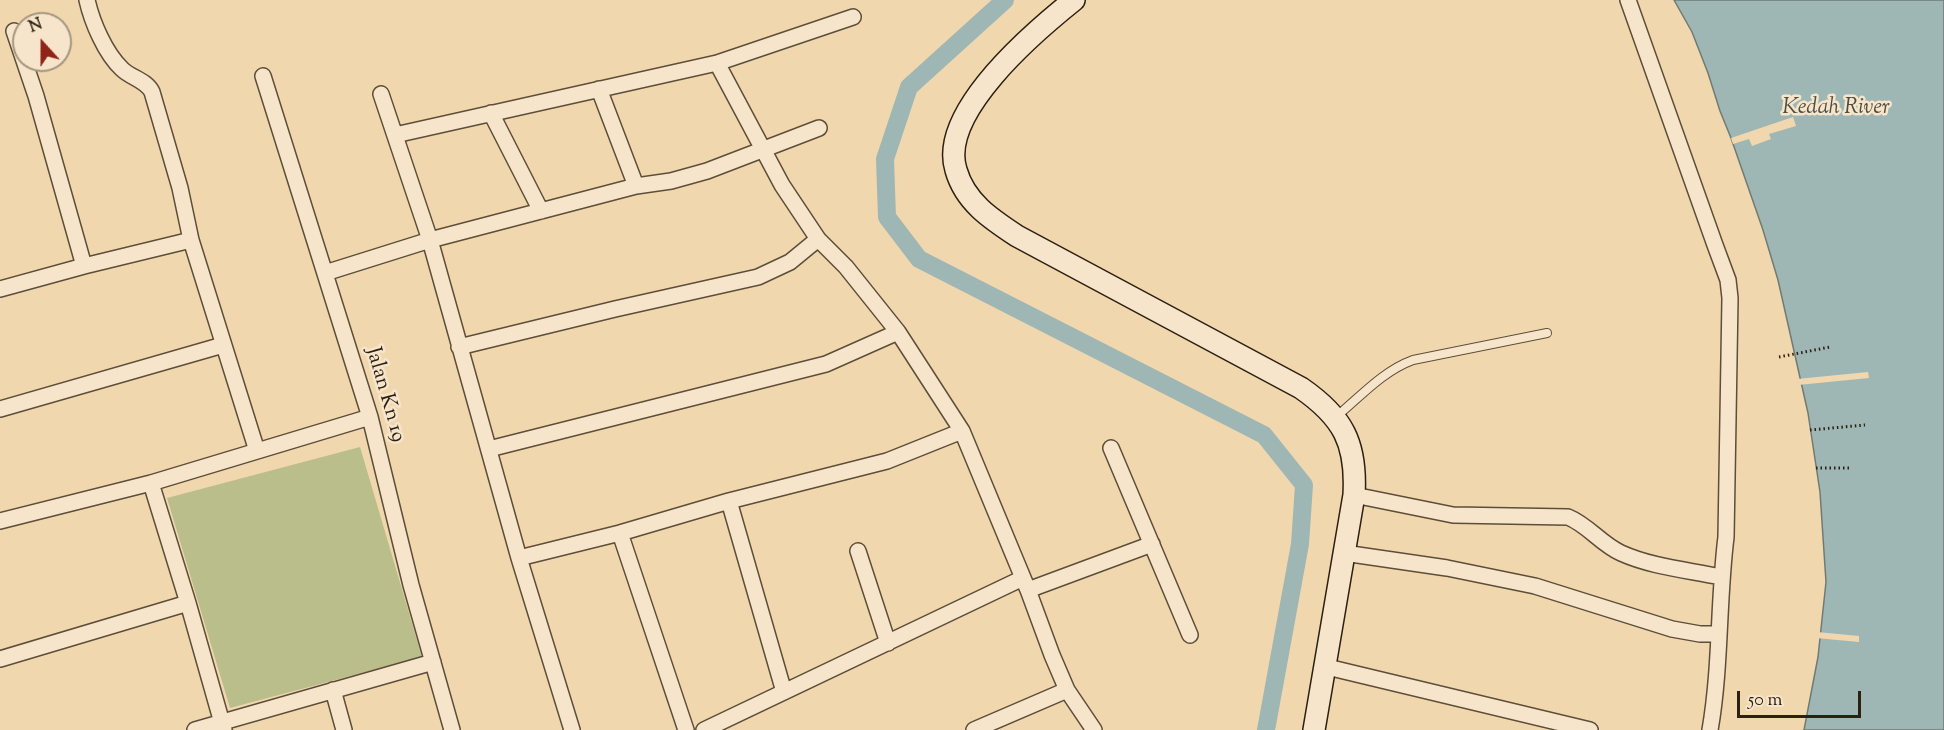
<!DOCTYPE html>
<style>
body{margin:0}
#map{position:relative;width:1944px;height:730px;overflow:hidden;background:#f1d7ae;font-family:"Sorts Mill Goudy",serif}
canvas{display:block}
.north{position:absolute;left:12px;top:12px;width:60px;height:60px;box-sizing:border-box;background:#f6e5ca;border:2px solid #a59680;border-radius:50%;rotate:339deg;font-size:16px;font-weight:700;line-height:24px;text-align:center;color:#2c2012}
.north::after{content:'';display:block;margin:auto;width:21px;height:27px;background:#8f2418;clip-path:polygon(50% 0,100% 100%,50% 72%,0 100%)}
.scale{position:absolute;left:1737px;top:691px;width:124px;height:27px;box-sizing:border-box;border:3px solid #2c2012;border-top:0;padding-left:8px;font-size:18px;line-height:21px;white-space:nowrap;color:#2c2012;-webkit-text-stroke:4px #f6e5ca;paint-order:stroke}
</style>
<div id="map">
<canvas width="1944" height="730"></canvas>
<div class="north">N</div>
<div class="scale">50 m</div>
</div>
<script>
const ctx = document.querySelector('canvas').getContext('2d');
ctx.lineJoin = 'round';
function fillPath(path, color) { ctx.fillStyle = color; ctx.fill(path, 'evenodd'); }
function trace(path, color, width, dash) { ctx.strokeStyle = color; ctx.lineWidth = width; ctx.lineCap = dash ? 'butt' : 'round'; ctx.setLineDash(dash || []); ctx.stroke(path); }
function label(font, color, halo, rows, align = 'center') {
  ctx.font = font + ' "Sorts Mill Goudy",serif'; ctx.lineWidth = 5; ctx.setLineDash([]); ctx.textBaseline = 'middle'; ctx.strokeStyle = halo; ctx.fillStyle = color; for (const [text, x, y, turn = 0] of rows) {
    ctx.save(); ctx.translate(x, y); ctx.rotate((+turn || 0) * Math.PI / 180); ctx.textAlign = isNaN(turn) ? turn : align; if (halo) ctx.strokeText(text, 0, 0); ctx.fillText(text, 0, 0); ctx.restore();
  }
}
fillPath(new Path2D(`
 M 360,447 L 422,657 L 230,708 L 167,498 Z`), '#babe8a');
const water = new Path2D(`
 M 1674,0 L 1944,0 L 1944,730 L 1804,730 L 1818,657 L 1826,582 L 1820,492 L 1808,413 L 1778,280 L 1763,230 L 1731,138 L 1720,111 L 1708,73 L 1692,32 Z`);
fillPath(water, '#9eb7b5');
trace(water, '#707b74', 1.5);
fillPath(new Path2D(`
 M 1793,117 L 1796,126 L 1769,134 L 1771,139 L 1752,146 L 1749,139 L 1733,144 L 1731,138 Z
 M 1868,372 L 1869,378 L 1798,385 L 1797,379 Z
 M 1817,632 L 1859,636 L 1859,642 L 1816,638 Z`), '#f1d7ae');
trace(new Path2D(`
 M 1005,0 L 909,87 L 885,159 L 887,217 L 919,259 L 1264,435 L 1304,485 L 1300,544 L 1266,730`), '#9eb7b5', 18);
const lane = new Path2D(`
 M 1337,416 C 1361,396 1383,371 1413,360 L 1547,333`);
const street = new Path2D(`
 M 87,0 C 92,22 105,53 122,69 C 131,78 146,80 152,92 L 180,188 L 191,240
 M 1628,0 L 1715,245 L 1728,280 L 1730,298 L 1726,537 C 1718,601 1721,667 1710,730
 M 14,31 L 36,96 L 84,266
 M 717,63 L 782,185 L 818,239 L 846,267 L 898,332 L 962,431 L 1028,590 L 1052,655 L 1067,690 L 1094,730
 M 263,76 L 370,417 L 411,585 L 452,730
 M 599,89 L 636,186
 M 381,94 L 430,240 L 519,558 L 572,730
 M 491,113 L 541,211
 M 395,135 L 717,63 L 853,17
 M 325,273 L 430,240 L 636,186 L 671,181 L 707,171 L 819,128
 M 0,289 L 84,266 L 191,240 L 257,451
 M 459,347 L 615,309 L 758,277 L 790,262 L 818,239
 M 0,409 L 223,345
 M 1111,448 L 1190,635
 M 489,449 L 826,364 L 898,332
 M 151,483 L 188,603 L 224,730
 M 1354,495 L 1453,515 L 1568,517 C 1588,525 1601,544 1621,553 C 1652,567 1688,570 1721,577
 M 729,501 L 784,692
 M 0,521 L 151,483 L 370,417
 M 620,533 L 686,730
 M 858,551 L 888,643
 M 1344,553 L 1447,568 L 1535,586 L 1672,629 L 1700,634 L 1718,634
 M 519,558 L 620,533 L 729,501 L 887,461 L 962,431
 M 1028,590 L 1152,544
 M 0,659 L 188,603
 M 1323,666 L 1590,730
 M 333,690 L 344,730
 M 195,730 L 433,662
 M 704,730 L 1023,578
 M 974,730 L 1067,690`);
const secondary = new Path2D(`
 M 1074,0 C 1034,32 938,113 956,170 C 965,202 991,219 1017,236 L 1301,388 C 1343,417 1357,443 1354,495 L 1314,730`);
trace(lane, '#5d4e39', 10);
trace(street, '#5d4e39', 18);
trace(secondary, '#2c2012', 24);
trace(new Path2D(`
 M 1779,357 L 1830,347
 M 1810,430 L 1865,425
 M 1816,468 L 1851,468`), '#2c2012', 3, [1.5, 3]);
trace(lane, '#f6e5ca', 8);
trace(street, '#f6e5ca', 15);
trace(secondary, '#f6e5ca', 21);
label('21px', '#2c2012', '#f6e5ca', [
 ["Jalan Kn 19",384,395,74]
]);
label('italic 22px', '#4e4d43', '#f6e5ca', [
 ["Kedah River",1836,109]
]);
</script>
